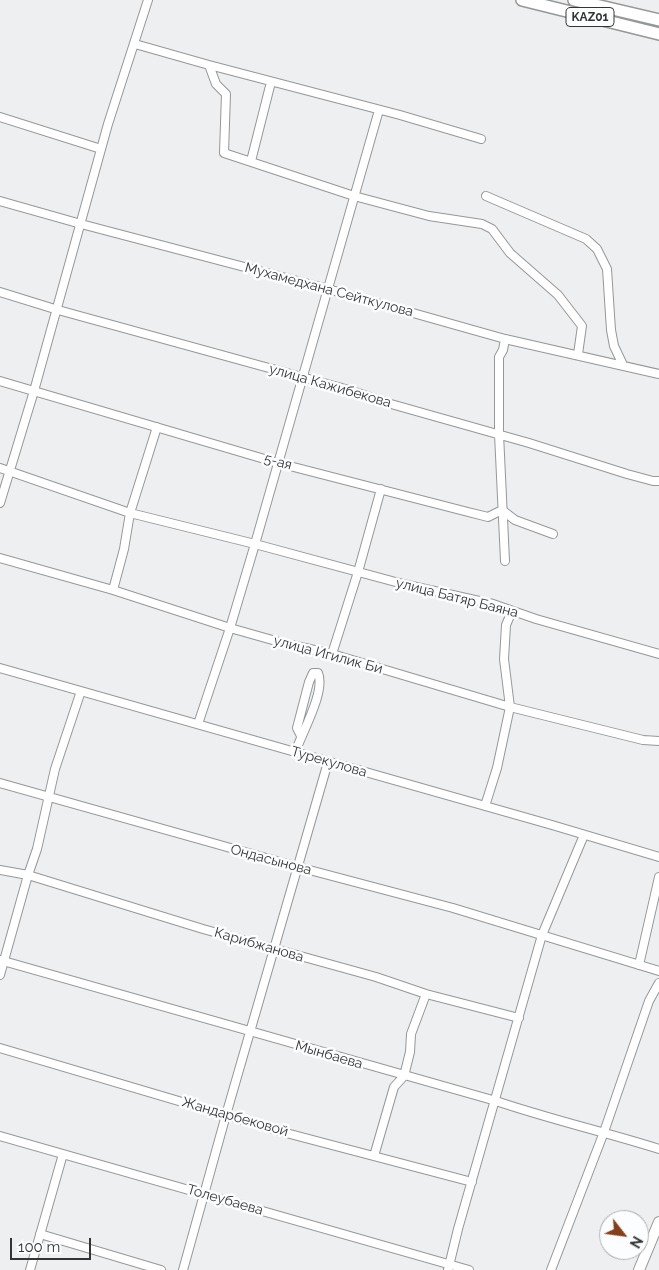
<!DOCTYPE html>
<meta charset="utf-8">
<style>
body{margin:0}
#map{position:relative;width:659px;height:1270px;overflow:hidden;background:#eeeff1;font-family:Raleway,sans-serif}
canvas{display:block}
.north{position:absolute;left:599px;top:1210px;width:50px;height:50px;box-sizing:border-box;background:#fbfdff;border:1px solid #abadae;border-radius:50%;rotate:120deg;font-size:14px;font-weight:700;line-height:20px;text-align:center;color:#343435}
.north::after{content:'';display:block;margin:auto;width:18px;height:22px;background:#854019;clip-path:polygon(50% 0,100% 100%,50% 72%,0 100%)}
.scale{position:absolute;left:10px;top:1238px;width:81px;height:22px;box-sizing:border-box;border:2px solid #343435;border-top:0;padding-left:6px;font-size:15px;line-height:18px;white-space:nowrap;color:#343435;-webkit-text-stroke:4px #fbfdff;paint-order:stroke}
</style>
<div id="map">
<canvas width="659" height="1270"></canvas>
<div class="north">N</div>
<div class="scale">100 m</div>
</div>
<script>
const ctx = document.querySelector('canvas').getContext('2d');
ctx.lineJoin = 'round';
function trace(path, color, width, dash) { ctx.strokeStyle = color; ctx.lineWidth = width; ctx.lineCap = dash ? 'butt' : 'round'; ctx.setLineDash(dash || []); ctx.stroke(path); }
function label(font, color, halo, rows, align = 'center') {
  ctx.font = font + ' Raleway,sans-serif'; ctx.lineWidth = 5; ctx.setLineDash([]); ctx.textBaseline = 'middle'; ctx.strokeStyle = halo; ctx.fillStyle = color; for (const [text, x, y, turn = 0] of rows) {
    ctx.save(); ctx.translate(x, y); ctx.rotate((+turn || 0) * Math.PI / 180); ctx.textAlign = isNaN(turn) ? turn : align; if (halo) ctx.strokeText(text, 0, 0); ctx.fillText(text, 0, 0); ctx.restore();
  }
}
const minor = new Path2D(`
 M 135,44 L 209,65 L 216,84 L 226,94 L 224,153 L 354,196 L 429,216 L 482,224 L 492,229 L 510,253 L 558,295 L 582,326 L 578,354
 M 209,65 L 400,115 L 481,139
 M 0,117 L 101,149
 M 251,161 L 271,82
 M 486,196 L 586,239 L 597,249 L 607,269 L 611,330 L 614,346 L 623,365
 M 0,201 L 81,224 L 328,289 L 505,339 L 659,374
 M 0,292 L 58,310 L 349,390 L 391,404 L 529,443 L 627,474 L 653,481 L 659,481
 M 0,381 L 278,463 L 468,512 L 488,517 L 502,510 L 515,520 L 553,534
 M 0,468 L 130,513 L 255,544 L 403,584 L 493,604 L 536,619 L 659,654
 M 0,503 L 34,391 L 108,124 L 148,0
 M 0,558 L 113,590 L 230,628 L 283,643 L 332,654 L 510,707 L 643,740 L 659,741
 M 505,561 L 499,434 L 499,357 L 503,350 L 505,339
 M 113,590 L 124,549 L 130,513 L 157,427
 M 332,654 L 358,572 L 381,489
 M 0,668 L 552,825 L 659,857
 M 198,724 L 230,628 L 255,544 L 379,110
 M 295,753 C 301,734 326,692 318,673 L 313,673 L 309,682 L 297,728 L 301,736
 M 0,783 L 298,867 L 453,908 L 659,971
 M 485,806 L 497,768 L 510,707 L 504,659 L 506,625 L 512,611
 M 0,870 L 28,875 L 203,929 L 376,977 L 426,994 L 519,1018
 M 0,960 C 165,1006 330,1055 496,1101 C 549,1119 605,1132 659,1149
 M 639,965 L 659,877
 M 0,975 L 28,875 L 37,849 L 55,769 L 81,691
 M 0,1048 L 290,1134 L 472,1182
 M 0,1136 L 469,1270
 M 374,1156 L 394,1087 L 404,1076 L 410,1052 L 411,1034 L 426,994
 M 40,1234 L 161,1270
 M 30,1270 L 63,1154
 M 183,1270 L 226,1115 L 328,762
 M 448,1270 L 458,1229 L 542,935 L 584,835
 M 551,1270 L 604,1132 L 649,1001 L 659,983`);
const major = new Path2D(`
 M 639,1270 L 659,1222`);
const highway = new Path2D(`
 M 522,0 L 659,34
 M 574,0 L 659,20`);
trace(minor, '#959799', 10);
trace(major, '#959799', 12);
trace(highway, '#959799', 14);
trace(minor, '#fff', 8);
trace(major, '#fff', 10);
trace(highway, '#fff', 11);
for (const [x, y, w] of [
 [590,17,48]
]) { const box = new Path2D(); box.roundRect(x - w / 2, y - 9.5, w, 19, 4); ctx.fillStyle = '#fbfdff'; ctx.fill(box); trace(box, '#343435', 1); }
label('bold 12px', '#343435', null, [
 ["KАZ01",590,17]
]);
label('14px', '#343435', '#fbfdff', [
 ["Мухамедхана Сейткулова",329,290,15],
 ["улица Кажибекова",330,386,16],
 ["5-ая",278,462,15],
 ["улица Батяр Баяна",457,598,14],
 ["улица Игилик Би",328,655,15],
 ["Турекулова",329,762,16],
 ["Ондасынова",271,860,15],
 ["Карибжанова",259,945,16],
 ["Мынбаева",329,1055,16],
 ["Жандарбековой",235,1117,16],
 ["Толеубаева",225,1200,16]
]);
</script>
